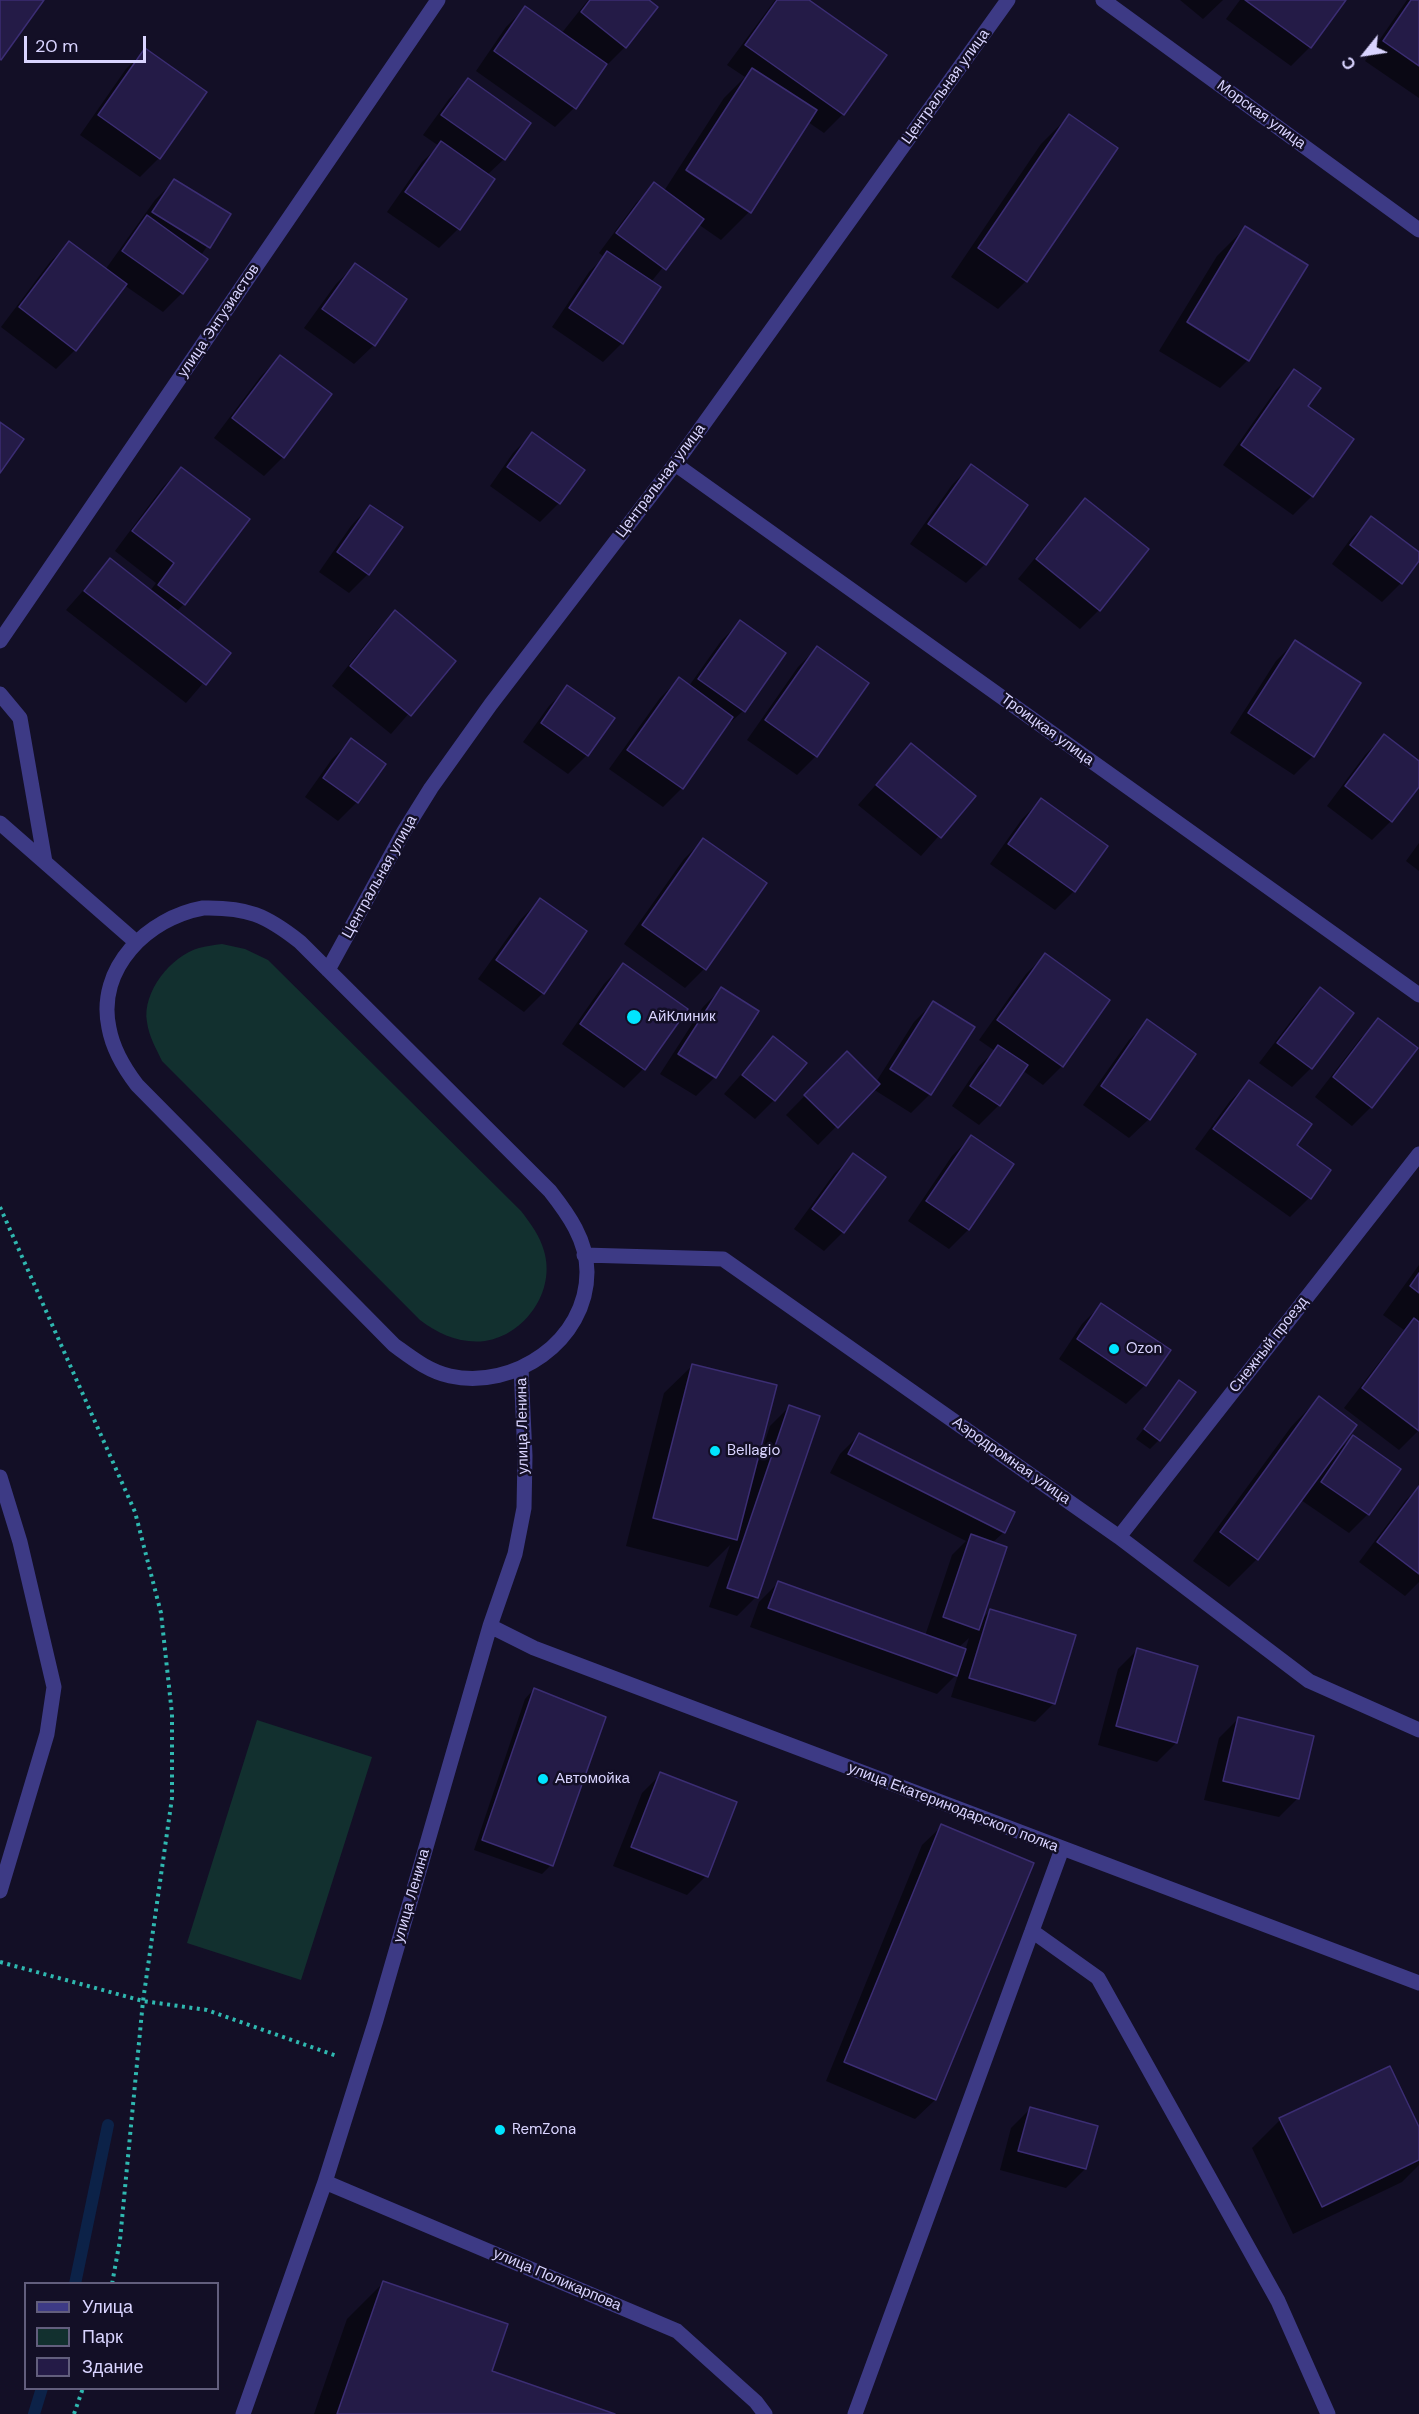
<!DOCTYPE html>
<meta charset="utf-8">
<style>
body{margin:0}
#map{position:relative;width:1419px;height:2414px;overflow:hidden;background:#130f26;font-family:"DM Sans",sans-serif}
canvas{display:block}
.legend{position:absolute;left:24px;top:2282px;width:195px;height:108px;box-sizing:border-box;background:#130f26;border:2px solid #625e7d;margin:0;padding:8px 10px;list-style:none;font-size:18px;color:#d9d4ff}
.legend li{display:flex;align-items:center;gap:12px;height:30px}
.legend b{width:30px;border:2px solid #625e7d}
.north{position:absolute;left:1335px;top:24px;width:60px;height:60px;-webkit-text-stroke:4px #130f26;paint-order:stroke;rotate:240deg;font-size:16px;font-weight:700;line-height:24px;text-align:center;color:#d9d4ff}
.north::after{content:'';display:block;margin:auto;width:21px;height:27px;background:#d9d4ff;clip-path:polygon(50% 0,100% 100%,50% 72%,0 100%)}
.scale{position:absolute;left:24px;top:36px;width:122px;height:27px;box-sizing:border-box;border:3px solid #d9d4ff;border-top:0;padding-left:8px;font-size:18px;line-height:21px;white-space:nowrap;color:#d9d4ff;-webkit-text-stroke:4px #130f26;paint-order:stroke}
</style>
<div id="map">
<canvas width="1419" height="2414"></canvas>
<ul class="legend">
<li><b style="height:8px;background:#3d3a85"></b>Улица</li>
<li><b style="height:16px;background:#12302f"></b>Парк</li>
<li><b style="height:16px;background:#241b47"></b>Здание</li>
</ul>
<div class="north">С</div>
<div class="scale">20 m</div>
</div>
<script>
const ctx = document.querySelector('canvas').getContext('2d');
ctx.lineJoin = 'round';
function fillPath(path, color) { ctx.fillStyle = color; ctx.fill(path, 'evenodd'); }
function trace(path, color, width, dash) { ctx.strokeStyle = color; ctx.lineWidth = width; ctx.lineCap = dash ? 'butt' : 'round'; ctx.setLineDash(dash || []); ctx.stroke(path); }
function label(font, color, halo, rows, align = 'center') {
  ctx.font = font + ' "DM Sans",sans-serif'; ctx.lineWidth = 5; ctx.setLineDash([]); ctx.textBaseline = 'middle'; ctx.strokeStyle = halo; ctx.fillStyle = color; for (const [text, x, y, turn = 0] of rows) {
    ctx.save(); ctx.translate(x, y); ctx.rotate((+turn || 0) * Math.PI / 180); ctx.textAlign = isNaN(turn) ? turn : align; if (halo) ctx.strokeText(text, 0, 0); ctx.fillText(text, 0, 0); ctx.restore();
  }
}
fillPath(new Path2D(`
 M 222,944 L 245,949 L 268,960 L 521,1211 C 531,1224 540,1236 544,1251 C 556,1291 525,1335 485,1341 C 461,1344 438,1334 420,1320 L 162,1061 C 156,1048 149,1037 147,1022 C 142,992 171,956 199,948 C 206,946 214,945 222,944 Z
 M 257,1720 L 372,1757 L 301,1980 L 187,1943 Z`), '#12302f');
fillPath(new Path2D(`
 M 588,0 L 647,0 L 656,8 L 625,47 L 606,66 L 604,65 L 574,108 L 555,127 L 476,71 L 506,27 L 525,8 L 561,34 Z
 M 775,0 L 806,0 L 843,114 L 824,133 L 808,122 L 749,212 L 721,240 L 698,224 L 651,282 L 622,343 L 603,362 L 552,327 L 589,272 L 604,257 L 599,253 L 636,203 L 655,184 L 664,191 L 724,98 L 745,77 L 727,65 Z
 M 1180,0 L 1223,0 L 1203,19 Z
 M 1240,0 L 1344,0 L 1310,47 L 1291,66 L 1226,19 Z
 M 1407,0 L 1419,0 L 1419,98 L 1365,61 Z
 M 145,50 L 159,158 L 140,177 L 80,135 L 126,69 Z
 M 468,80 L 504,159 L 487,175 L 493,180 L 458,229 L 439,248 L 387,212 L 422,162 L 439,146 L 423,135 L 449,99 Z
 M 1069,116 L 1116,148 L 1026,281 L 998,309 L 951,277 L 1041,144 Z
 M 174,181 L 229,215 L 201,255 L 182,293 L 163,312 L 124,285 L 75,350 L 56,369 L 1,327 L 50,262 L 69,243 L 105,270 L 155,200 Z
 M 1245,228 L 1248,360 L 1220,388 L 1159,351 L 1217,256 Z
 M 355,265 L 374,345 L 354,364 L 304,328 L 336,284 Z
 M 280,357 L 283,457 L 264,476 L 214,438 L 261,376 Z
 M 1295,371 L 1306,406 L 1312,496 L 1293,515 L 1223,465 L 1276,390 Z
 M 532,434 L 559,503 L 540,522 L 490,486 L 513,453 Z
 M 971,466 L 985,564 L 966,583 L 910,544 L 952,485 Z
 M 181,469 L 184,604 L 176,612 L 229,653 L 186,703 L 66,610 L 110,560 L 150,591 L 156,583 L 115,551 L 162,488 Z
 M 1086,500 L 1099,610 L 1080,629 L 1018,579 L 1067,519 Z
 M 370,506 L 368,574 L 349,593 L 319,572 L 351,526 Z
 M 1372,518 L 1419,554 L 1419,559 L 1401,583 L 1382,602 L 1332,564 L 1352,537 Z
 M 395,612 L 454,661 L 391,734 L 332,686 L 376,631 Z
 M 740,622 L 784,653 L 743,711 L 723,729 L 682,788 L 663,807 L 609,769 L 660,698 L 679,679 L 689,686 L 721,641 Z
 M 1295,642 L 1313,756 L 1294,775 L 1230,733 L 1276,661 Z
 M 817,648 L 816,756 L 797,775 L 747,740 L 798,667 Z
 M 568,687 L 587,755 L 568,774 L 523,742 L 549,706 Z
 M 1384,736 L 1419,763 L 1419,784 L 1391,821 L 1372,840 L 1327,806 L 1365,755 Z
 M 351,740 L 384,764 L 357,802 L 338,821 L 305,797 L 332,759 Z
 M 911,745 L 974,796 L 921,856 L 858,805 Z
 M 1041,800 L 1074,891 L 1055,910 L 990,864 L 1022,819 Z
 M 703,840 L 704,969 L 685,988 L 624,944 L 684,859 Z
 M 1419,843 L 1419,871 L 1406,861 Z
 M 540,900 L 543,993 L 524,1012 L 478,979 L 521,919 Z
 M 1045,955 L 1062,1066 L 1043,1085 L 1022,1070 L 998,1106 L 979,1125 L 952,1106 L 979,1066 L 995,1051 L 979,1040 L 1026,974 Z
 M 623,965 L 686,1009 L 643,1069 L 624,1088 L 562,1044 L 604,984 Z
 M 722,988 L 715,1077 L 696,1096 L 660,1074 L 703,1007 Z
 M 1320,989 L 1311,1068 L 1292,1087 L 1259,1063 L 1301,1008 Z
 M 933,1003 L 973,1028 L 930,1094 L 911,1113 L 873,1089 L 818,1145 L 786,1115 L 847,1053 L 876,1082 L 914,1022 Z
 M 1379,1020 L 1371,1107 L 1352,1126 L 1315,1097 L 1360,1039 Z
 M 1148,1021 L 1194,1055 L 1149,1119 L 1129,1138 L 1083,1105 L 1129,1040 Z
 M 773,1038 L 774,1100 L 755,1119 L 724,1094 Z
 M 1249,1082 L 1295,1145 L 1309,1198 L 1290,1217 L 1195,1149 L 1230,1101 Z
 M 971,1137 L 1012,1165 L 968,1230 L 949,1249 L 908,1221 L 952,1156 Z
 M 853,1155 L 843,1232 L 824,1251 L 794,1229 L 834,1174 Z
 M 1419,1265 L 1419,1430 L 1399,1450 L 1344,1408 L 1404,1330 L 1383,1315 Z
 M 1101,1305 L 1145,1385 L 1126,1404 L 1059,1359 L 1082,1324 Z
 M 693,1365 L 756,1461 L 758,1462 L 770,1426 L 789,1407 L 756,1597 L 737,1616 L 709,1607 L 730,1545 L 708,1567 L 626,1546 L 664,1393 Z
 M 1179,1382 L 1159,1440 L 1150,1449 L 1136,1439 Z
 M 1319,1398 L 1334,1454 L 1353,1437 L 1368,1514 L 1349,1533 L 1301,1500 L 1257,1559 L 1229,1587 L 1193,1561 L 1291,1427 Z
 M 859,1435 L 1004,1532 L 992,1543 L 981,1620 L 990,1611 L 1054,1703 L 1035,1722 L 951,1697 L 959,1672 L 937,1694 L 750,1627 L 759,1602 L 778,1583 L 925,1636 L 952,1555 L 966,1541 L 830,1473 L 840,1454 ZM 969,1638 L 965,1651 L 958,1648 Z
 M 1419,1487 L 1419,1582 L 1405,1596 L 1359,1562 L 1405,1501 Z
 M 1137,1650 L 1197,1667 L 1176,1743 L 1157,1762 L 1098,1745 L 1118,1669 Z
 M 534,1689 L 551,1865 L 542,1874 L 474,1850 L 525,1699 Z
 M 1238,1719 L 1298,1798 L 1279,1817 L 1204,1800 L 1219,1738 Z
 M 661,1774 L 706,1876 L 687,1895 L 613,1866 L 642,1793 Z
 M 942,1826 L 1032,1863 L 935,2100 L 915,2119 L 826,2081 L 922,1845 Z
 M 1030,2109 L 1096,2127 L 1085,2169 L 1066,2188 L 1000,2170 L 1011,2128 Z
 M 1280,2120 L 1419,2130 L 1419,2165 L 1402,2182 L 1293,2234 L 1252,2148 Z
 M 383,2283 L 490,2372 L 610,2414 L 314,2414 L 347,2319 Z`), '#0007');
trace(new Path2D(`
 M 75,2284 L 108,2125
 M 34,2414 L 42,2388`), '#0c2248', 12);
const building = new Path2D(`
 M 0,0 L 44,0 L 1,60 L 0,59 Z
 M 590,0 L 649,0 L 658,7 L 626,48 L 581,12 Z
 M 777,0 L 809,0 L 887,55 L 844,115 L 745,45 Z
 M 1245,0 L 1346,0 L 1311,48 Z
 M 1411,0 L 1419,0 L 1419,66 L 1383,41 Z
 M 525,6 L 607,64 L 576,109 L 494,51 Z
 M 145,48 L 207,92 L 160,159 L 98,115 Z
 M 752,68 L 817,110 L 751,213 L 686,170 Z
 M 468,78 L 531,123 L 505,160 L 441,115 Z
 M 1069,114 L 1118,148 L 1027,282 L 978,248 Z
 M 441,141 L 495,179 L 460,230 L 405,192 Z
 M 174,179 L 231,214 L 210,248 L 152,212 Z
 M 654,182 L 704,219 L 666,270 L 616,233 Z
 M 147,215 L 208,259 L 183,294 L 122,251 Z
 M 1245,226 L 1308,265 L 1249,361 L 1187,322 Z
 M 69,241 L 127,284 L 76,351 L 19,307 Z
 M 607,251 L 661,287 L 623,344 L 569,308 Z
 M 355,263 L 407,299 L 375,346 L 322,309 Z
 M 280,355 L 332,394 L 284,458 L 232,418 Z
 M 1294,369 L 1321,388 L 1308,406 L 1354,439 L 1313,497 L 1241,445 Z
 M 0,422 L 24,439 L 0,473 Z
 M 532,432 L 585,470 L 560,504 L 507,467 Z
 M 971,464 L 1028,505 L 986,565 L 928,524 Z
 M 181,467 L 250,519 L 185,605 L 158,585 L 174,563 L 132,531 Z
 M 1085,498 L 1149,549 L 1100,611 L 1036,559 Z
 M 370,505 L 403,527 L 369,575 L 337,552 Z
 M 1371,516 L 1419,552 L 1419,561 L 1402,584 L 1350,545 Z
 M 110,558 L 231,653 L 206,685 L 84,591 Z
 M 395,610 L 456,661 L 411,716 L 350,666 Z
 M 740,620 L 786,653 L 745,712 L 698,679 Z
 M 1295,640 L 1361,683 L 1314,757 L 1248,713 Z
 M 817,646 L 869,683 L 817,757 L 765,720 Z
 M 679,677 L 733,717 L 683,789 L 627,750 Z
 M 567,685 L 615,718 L 588,756 L 541,723 Z
 M 1384,734 L 1419,761 L 1419,787 L 1392,822 L 1345,786 Z
 M 351,738 L 386,764 L 358,803 L 323,778 Z
 M 911,743 L 976,796 L 941,838 L 876,785 Z
 M 1041,798 L 1108,846 L 1075,892 L 1008,844 Z
 M 703,838 L 767,883 L 706,970 L 642,925 Z
 M 540,898 L 587,931 L 544,994 L 496,960 Z
 M 1045,953 L 1110,1000 L 1063,1067 L 997,1020 Z
 M 623,963 L 688,1009 L 645,1070 L 580,1024 Z
 M 721,987 L 759,1011 L 716,1078 L 678,1054 Z
 M 1320,987 L 1354,1013 L 1312,1069 L 1277,1043 Z
 M 933,1001 L 975,1027 L 931,1095 L 890,1069 Z
 M 1378,1018 L 1418,1048 L 1372,1108 L 1333,1077 Z
 M 1147,1019 L 1196,1054 L 1150,1120 L 1101,1086 Z
 M 773,1036 L 807,1063 L 775,1101 L 742,1075 Z
 M 998,1045 L 1028,1065 L 1000,1106 L 970,1086 Z
 M 847,1051 L 880,1084 L 838,1128 L 804,1095 Z
 M 1249,1080 L 1312,1124 L 1297,1145 L 1331,1170 L 1311,1199 L 1213,1129 Z
 M 971,1135 L 1014,1164 L 969,1230 L 926,1201 Z
 M 853,1153 L 886,1177 L 844,1233 L 812,1209 Z
 M 1419,1273 L 1419,1293 L 1410,1286 Z
 M 1101,1303 L 1171,1350 L 1146,1386 L 1077,1339 Z
 M 1414,1318 L 1419,1322 L 1419,1431 L 1362,1388 Z
 M 692,1364 L 777,1385 L 737,1540 L 653,1518 Z
 M 1179,1380 L 1196,1392 L 1160,1441 L 1144,1429 Z
 M 1319,1396 L 1357,1425 L 1258,1560 L 1220,1532 Z
 M 789,1405 L 820,1416 L 758,1598 L 727,1588 Z
 M 859,1433 L 1015,1512 L 1005,1533 L 848,1454 Z
 M 1353,1435 L 1401,1469 L 1369,1515 L 1321,1482 Z
 M 1419,1486 L 1419,1574 L 1377,1542 Z
 M 971,1534 L 1007,1547 L 979,1630 L 943,1617 Z
 M 778,1581 L 966,1649 L 957,1676 L 768,1608 Z
 M 990,1609 L 1076,1635 L 1055,1704 L 969,1678 Z
 M 1137,1648 L 1198,1666 L 1177,1743 L 1116,1726 Z
 M 534,1688 L 606,1717 L 553,1866 L 482,1840 Z
 M 1238,1717 L 1314,1736 L 1299,1799 L 1223,1781 Z
 M 660,1772 L 737,1802 L 708,1877 L 631,1847 Z
 M 941,1824 L 1034,1863 L 936,2100 L 844,2062 Z
 M 1390,2066 L 1419,2127 L 1419,2160 L 1322,2207 L 1279,2118 Z
 M 1030,2107 L 1098,2126 L 1086,2169 L 1018,2151 Z
 M 383,2281 L 508,2324 L 492,2371 L 615,2414 L 337,2414 Z`);
fillPath(building, '#241b47');
trace(building, '#3b2d73', 1.5);
trace(new Path2D(`
 M 0,1207 L 135,1512 L 161,1613 L 172,1714 L 172,1798 L 143,2001 L 120,2240 L 112,2284
 M 0,1962 L 143,2001 L 207,2010 L 337,2056
 M 74,2414 L 83,2388`), '#2fb8b0', 4, [3, 4.5]);
trace(new Path2D(`
 M 1103,0 L 1419,230
 M 675,464 L 1419,995
 M 0,641 L 438,0
 M 0,694 L 20,718 L 45,862
 M 0,823 L 136,942
 M 203,908 C 247,907 266,915 300,942 L 550,1191 C 568,1214 587,1240 587,1272 C 587,1341 514,1390 450,1376 C 428,1371 412,1358 394,1345 L 137,1085 C 124,1068 113,1050 109,1028 C 96,968 148,918 203,908 Z
 M 328,970 L 403,833 L 431,788 L 491,704 L 675,464 L 1008,0
 M 584,1255 L 723,1259 L 1119,1537 L 1309,1681 L 1419,1730
 M 0,1477 L 20,1542 L 54,1687 L 47,1734 L 0,1891
 M 1119,1537 L 1419,1154
 M 490,1626 L 534,1648 L 1419,1983
 M 1032,1931 L 1098,1978 L 1278,2301 L 1328,2414
 M 325,2182 L 677,2331 L 756,2402 L 765,2414
 M 243,2414 L 325,2182 L 376,2020 L 490,1626 L 515,1554 L 524,1508 L 525,1456 L 521,1368
 M 855,2414 L 1062,1849`), '#3d3a85', 15);
for (const [x, y, r, color] of [
 [634,1017,8,"#00e5ff"],
 [1114,1349,6,"#00e5ff"],
 [715,1451,6,"#00e5ff"],
 [543,1779,6,"#00e5ff"],
 [500,2130,6,"#00e5ff"]
]) { const dot = new Path2D(); dot.arc(x, y, r, 0, 2 * Math.PI); ctx.fillStyle = color; ctx.fill(dot); trace(dot, '#130f26', 2); }
label('15px', '#d9d4ff', '#130f26', [
 ["Центральная улица",946,87,-54],
 ["Морская улица",1261,115,36],
 ["улица Энтузиастов",219,321,-56],
 ["Центральная улица",661,481,-53],
 ["Троицкая улица",1047,730,36],
 ["Центральная улица",380,877,-61],
 ["Снежный проезд",1269,1345,-52],
 ["улица Ленина",523,1426,-91],
 ["Аэродромная улица",1011,1461,35],
 ["улица Екатеринодарского полка",953,1808,21],
 ["улица Ленина",412,1896,-74],
 ["улица Поликарпова",557,2280,23]
]);
label('15px', '#d9d4ff', '#130f26', [
 ["АйКлиник",648,1017],
 ["Ozon",1126,1349],
 ["Bellagio",727,1451],
 ["Автомойка",555,1779],
 ["RemZona",512,2130]
], 'left');
</script>
